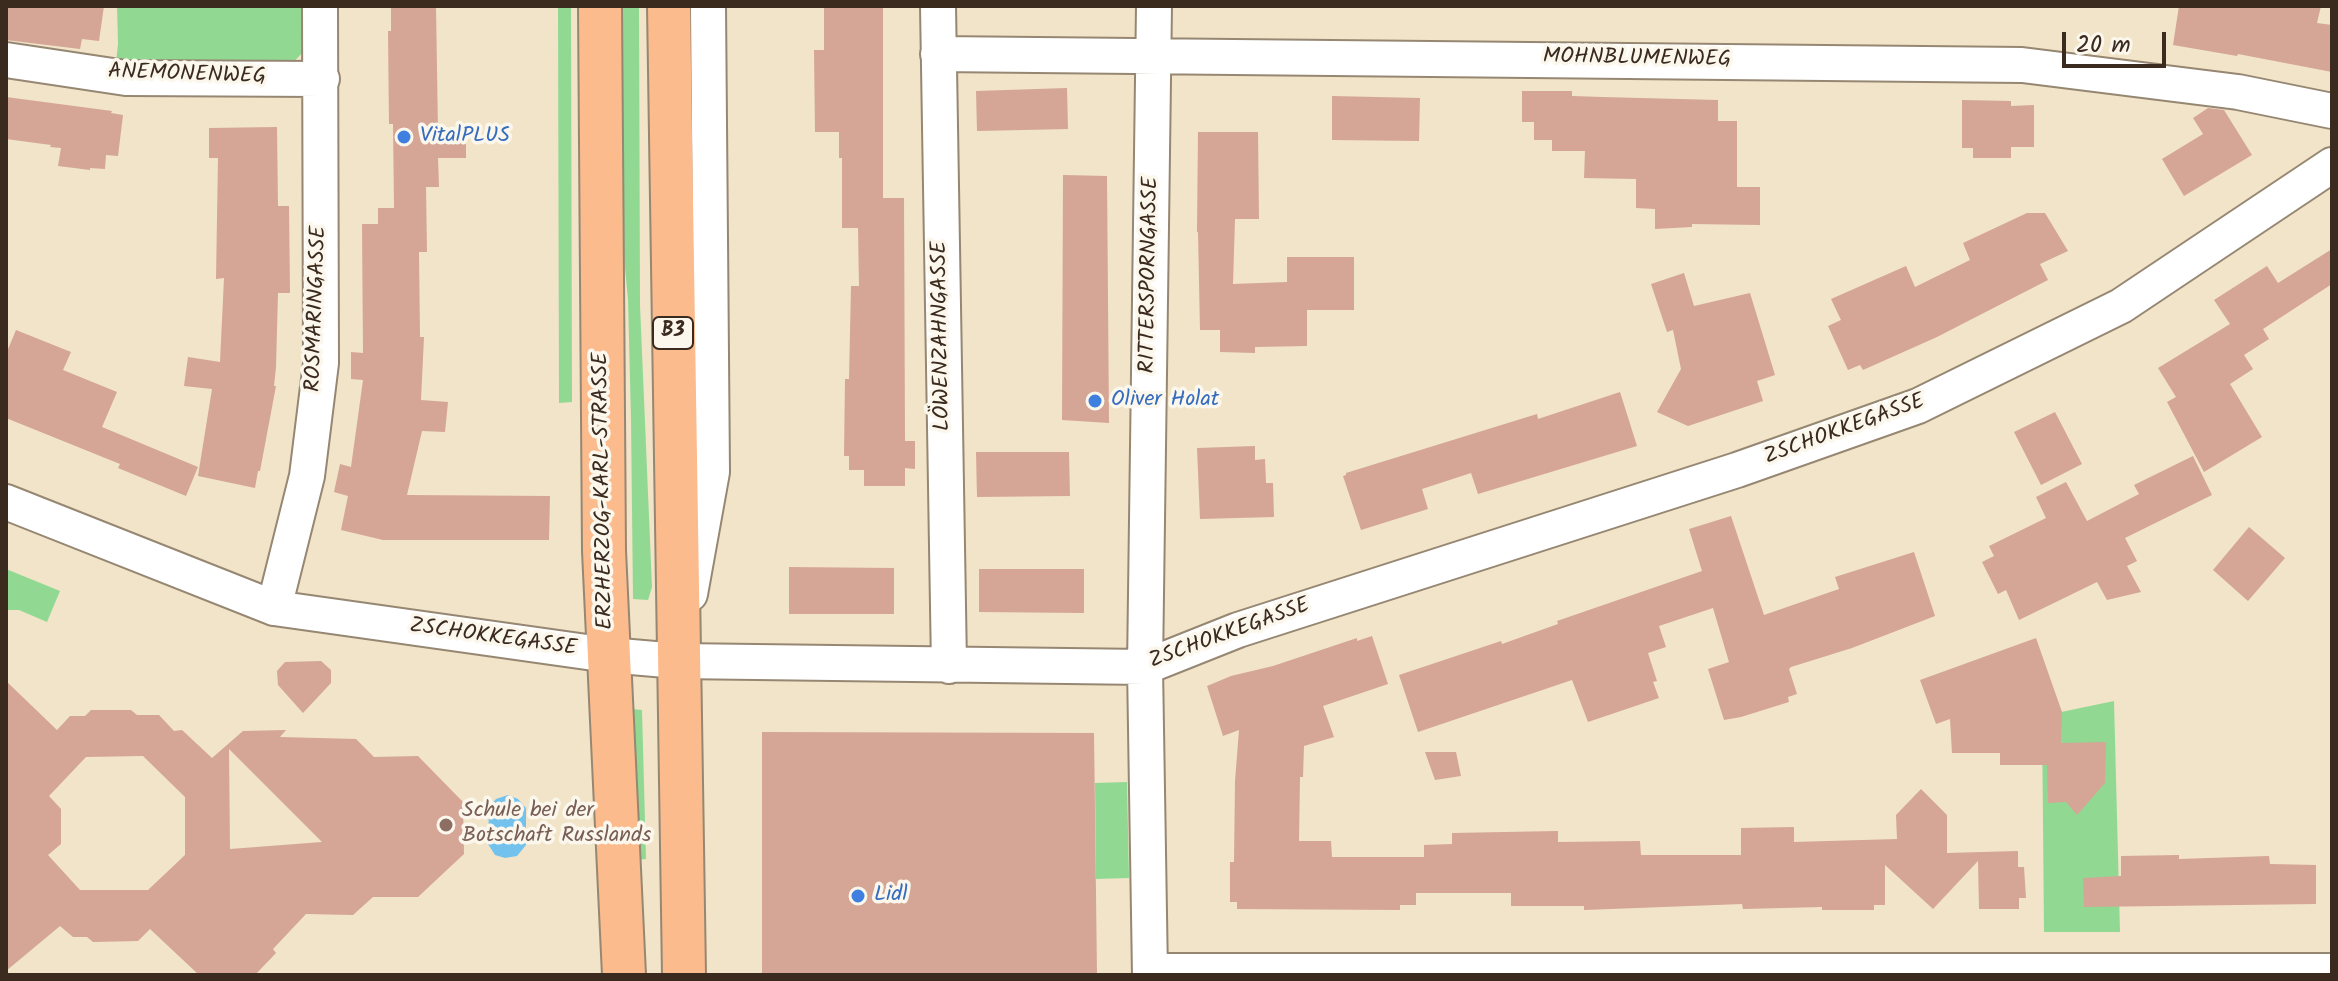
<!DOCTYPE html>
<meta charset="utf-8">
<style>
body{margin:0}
#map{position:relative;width:2338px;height:981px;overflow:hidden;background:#f1e4c8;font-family:Kalam,sans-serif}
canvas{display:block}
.frame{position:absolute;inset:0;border:8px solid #3b2a1e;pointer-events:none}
.scale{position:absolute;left:2062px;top:32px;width:104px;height:36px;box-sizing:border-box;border:4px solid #3b2a1e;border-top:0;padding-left:10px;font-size:24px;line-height:28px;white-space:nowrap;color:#3b2a1e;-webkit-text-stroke:6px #fbf7ec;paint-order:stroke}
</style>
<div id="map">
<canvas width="2338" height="981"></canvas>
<div class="frame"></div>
<div class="scale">20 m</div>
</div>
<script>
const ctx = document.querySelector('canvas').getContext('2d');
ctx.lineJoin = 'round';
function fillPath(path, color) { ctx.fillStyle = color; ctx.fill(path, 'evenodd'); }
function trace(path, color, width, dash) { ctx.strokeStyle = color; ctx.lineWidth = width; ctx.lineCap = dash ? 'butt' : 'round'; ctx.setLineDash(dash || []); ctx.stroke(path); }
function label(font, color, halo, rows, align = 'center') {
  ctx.font = font + ' Kalam,sans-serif'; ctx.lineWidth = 7; ctx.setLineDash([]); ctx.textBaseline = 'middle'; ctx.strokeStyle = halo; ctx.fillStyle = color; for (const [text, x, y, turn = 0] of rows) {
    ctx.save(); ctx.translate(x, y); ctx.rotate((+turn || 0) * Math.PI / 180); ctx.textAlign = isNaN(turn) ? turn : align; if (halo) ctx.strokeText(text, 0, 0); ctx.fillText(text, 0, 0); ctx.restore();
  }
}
fillPath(new Path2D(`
 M 117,6 L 303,6 L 303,52 L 286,70 L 116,62 L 118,44 Z
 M 558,6 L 571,6 L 572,402 L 559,403 Z
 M 618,6 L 639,6 L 640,305 L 652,587 L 648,600 L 633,599 L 631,419 L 628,300 L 621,224 Z
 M 6,569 L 60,591 L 47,622 L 19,610 L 6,610 Z
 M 2114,701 L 2120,932 L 2044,932 L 2042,716 Z
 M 632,709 L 642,710 L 646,859 L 635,860 Z
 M 1127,782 L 1129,878 L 1096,879 L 1095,783 Z`), '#91d993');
fillPath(new Path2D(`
 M 508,795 L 518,799 L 526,808 L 526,845 L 517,856 L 505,858 L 495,855 L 488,844 L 489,807 L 496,799 Z`), '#72c2ed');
fillPath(new Path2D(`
 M 6,6 L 104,6 L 99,41 L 82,39 L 80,49 L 6,40 Z
 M 391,6 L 436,6 L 438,132 L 466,132 L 466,158 L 438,158 L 439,187 L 426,187 L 427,252 L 419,252 L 420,337 L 424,337 L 421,400 L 448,402 L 445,432 L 422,431 L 407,495 L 550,496 L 549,540 L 383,540 L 341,530 L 348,496 L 334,492 L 340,464 L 351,467 L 363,380 L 351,379 L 351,352 L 363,353 L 362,224 L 378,224 L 378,208 L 394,208 L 393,124 L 389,124 L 388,31 L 391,31 Z
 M 824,6 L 883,6 L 883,198 L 904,198 L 905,441 L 915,441 L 915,469 L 905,468 L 905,486 L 864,486 L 864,470 L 849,470 L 849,456 L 844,456 L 845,379 L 849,379 L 851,286 L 859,286 L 858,228 L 842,228 L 842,158 L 839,158 L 839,132 L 815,132 L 814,50 L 824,50 Z
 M 2179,6 L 2321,6 L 2317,23 L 2332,25 L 2332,72 L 2238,54 L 2237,56 L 2173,45 Z
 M 1067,88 L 1068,129 L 977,131 L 976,91 Z
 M 1522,91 L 1572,91 L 1572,96 L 1602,97 L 1718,100 L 1718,121 L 1737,121 L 1737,187 L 1760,187 L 1760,225 L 1692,224 L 1692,227 L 1655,229 L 1655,209 L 1636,208 L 1636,179 L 1584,178 L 1585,151 L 1552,151 L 1552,140 L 1534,140 L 1534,122 L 1522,122 Z
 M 1332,96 L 1420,98 L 1419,141 L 1332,140 Z
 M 6,97 L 112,111 L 111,113 L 123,115 L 118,156 L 106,155 L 105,169 L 90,168 L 90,170 L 58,166 L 61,148 L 50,147 L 51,145 L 6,139 Z
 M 1962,100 L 2011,101 L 2011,106 L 2034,105 L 2034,147 L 2011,147 L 2011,158 L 1973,158 L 1973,148 L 1962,148 Z
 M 2208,108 L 2224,110 L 2252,155 L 2184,196 L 2162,159 L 2203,134 L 2193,118 Z
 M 277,127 L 278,206 L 289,206 L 290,293 L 278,293 L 276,367 L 274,386 L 276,386 L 260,471 L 258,471 L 255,488 L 198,476 L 212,389 L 184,386 L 188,357 L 220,362 L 224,278 L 216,279 L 218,158 L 209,158 L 209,128 Z
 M 1198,132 L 1258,132 L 1259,219 L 1235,219 L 1233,284 L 1287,282 L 1287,257 L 1354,257 L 1354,310 L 1307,310 L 1307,346 L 1255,347 L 1255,353 L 1220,352 L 1220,330 L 1200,330 L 1198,232 L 1197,232 Z
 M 1063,175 L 1107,176 L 1109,423 L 1062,420 Z
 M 2027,213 L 2045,213 L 2068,251 L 2040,264 L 2048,280 L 1937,337 L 1863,370 L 1860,365 L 1848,370 L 1828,326 L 1841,320 L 1831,299 L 1906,266 L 1915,287 L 1970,260 L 1963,243 Z
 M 2332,249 L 2332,284 L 2263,329 L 2269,339 L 2244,355 L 2253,369 L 2230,384 L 2262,437 L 2204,472 L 2167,402 L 2176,397 L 2158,368 L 2230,324 L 2214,300 L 2267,266 L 2278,283 Z
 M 1684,273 L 1694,306 L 1750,293 L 1775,375 L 1757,381 L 1763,401 L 1688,426 L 1657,412 L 1681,369 L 1673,330 L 1667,332 L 1651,284 Z
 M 16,330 L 71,352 L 63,370 L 117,392 L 102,427 L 198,467 L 186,496 L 118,468 L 120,464 L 6,418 L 6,354 Z
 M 1620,392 L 1637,446 L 1478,494 L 1471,473 L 1422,489 L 1428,509 L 1361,530 L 1343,476 L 1346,475 L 1346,473 L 1537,414 L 1538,419 Z
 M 2055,412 L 2082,464 L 2041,485 L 2014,432 Z
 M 1255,446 L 1255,460 L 1265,459 L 1266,483 L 1273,483 L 1274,517 L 1200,519 L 1197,448 Z
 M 976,452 L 1069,452 L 1070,496 L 977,497 Z
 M 2193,456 L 2212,495 L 2125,538 L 2137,561 L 2127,566 L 2141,592 L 2107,600 L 2097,582 L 2019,620 L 2006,590 L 1998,594 L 1982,562 L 1994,556 L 1989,546 L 2046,518 L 2036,497 L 2066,482 L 2087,521 L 2139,494 L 2134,485 Z
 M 1731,516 L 1764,615 L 1839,589 L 1835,577 L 1914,552 L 1935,616 L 1852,648 L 1791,667 L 1789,669 L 1797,694 L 1788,697 L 1789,702 L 1741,717 L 1724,720 L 1708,669 L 1729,662 L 1713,608 L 1659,626 L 1666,647 L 1648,653 L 1657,681 L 1653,682 L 1659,698 L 1588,722 L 1572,680 L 1418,732 L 1399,675 L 1501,641 L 1502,644 L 1558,624 L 1557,621 L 1702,571 L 1689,529 Z
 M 2249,527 L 2285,558 L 2248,601 L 2213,570 Z
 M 789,567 L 894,568 L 894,614 L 789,614 Z
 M 979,569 L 1084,569 L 1084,613 L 979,612 Z
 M 1372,636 L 1388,684 L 1323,706 L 1334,737 L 1304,746 L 1303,777 L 1300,777 L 1299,841 L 1331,841 L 1332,857 L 1424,857 L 1424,845 L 1452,844 L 1452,833 L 1558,831 L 1558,842 L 1640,841 L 1641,855 L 1741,855 L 1741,828 L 1794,827 L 1794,842 L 1897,839 L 1896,815 L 1921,789 L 1947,815 L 1947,853 L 2018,851 L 2018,867 L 2024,867 L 2026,898 L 2019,898 L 2019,909 L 1979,909 L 1978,861 L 1933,909 L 1885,865 L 1885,905 L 1874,905 L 1874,910 L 1822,910 L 1822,907 L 1743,909 L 1742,904 L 1584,910 L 1584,906 L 1511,906 L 1511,893 L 1416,893 L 1416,905 L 1400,905 L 1400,910 L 1237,909 L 1237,902 L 1230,902 L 1230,862 L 1234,862 L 1235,781 L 1239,730 L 1223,736 L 1207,686 L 1231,676 L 1273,666 L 1357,638 L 1357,641 Z
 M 2036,638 L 2062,712 L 2061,743 L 2106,742 L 2105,783 L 2077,815 L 2066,802 L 2048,803 L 2047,765 L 2000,765 L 2000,753 L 1952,753 L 1950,719 L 1936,724 L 1920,680 Z
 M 321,661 L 331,670 L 331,683 L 303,713 L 278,685 L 277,671 L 285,662 Z
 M 6,681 L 57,730 L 70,716 L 85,716 L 91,710 L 131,710 L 137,715 L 159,715 L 174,731 L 182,730 L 212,758 L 243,731 L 286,730 L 280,737 L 356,739 L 374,757 L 418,756 L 463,802 L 464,854 L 418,897 L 373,897 L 353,915 L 306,914 L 273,949 L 276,953 L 255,975 L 199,975 L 150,929 L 138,941 L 93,942 L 87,937 L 73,937 L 60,926 L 6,971 ZM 229,749 L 322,842 L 230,849 ZM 143,756 L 185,797 L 185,855 L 148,890 L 80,890 L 48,855 L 61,844 L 61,809 L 49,796 L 86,757 Z
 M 762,732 L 1094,733 L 1097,975 L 762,975 Z
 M 1425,752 L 1456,752 L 1461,776 L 1435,780 Z
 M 2179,855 L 2179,859 L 2269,856 L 2270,864 L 2316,865 L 2316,904 L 2084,907 L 2083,878 L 2121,876 L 2121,856 Z`), '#d5a595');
const minor = new Path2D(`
 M 938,6 L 949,666
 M 938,54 L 2022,65 L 2238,92 L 2332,111
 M 6,60 L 126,78 L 322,79
 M 6,502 L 274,608 L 608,655 L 678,661 L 1145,667 L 1238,630 L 1737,470 L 1918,406 L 2121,306 L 2332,165
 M 690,594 L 712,472 L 708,6
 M 274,608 L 307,476 L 321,363 L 320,6
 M 1150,971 L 2332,971
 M 1150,975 L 1145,667 L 1154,6`);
const major = new Path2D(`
 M 600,6 L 604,551 L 624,975
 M 669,6 L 684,975`);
trace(minor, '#968773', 38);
trace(major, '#968773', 46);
trace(minor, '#fff', 34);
trace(major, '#fbbb8d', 42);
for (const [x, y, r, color] of [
 [404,137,8,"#3f7fe0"],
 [1095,401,8,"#3f7fe0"],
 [446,825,8,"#8d6e63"],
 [858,896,8,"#3f7fe0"]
]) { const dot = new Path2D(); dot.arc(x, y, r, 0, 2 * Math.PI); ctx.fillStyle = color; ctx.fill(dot); trace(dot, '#fbf7ec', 3); }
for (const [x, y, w] of [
 [673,333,40]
]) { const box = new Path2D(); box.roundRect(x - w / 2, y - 16, w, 32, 6); ctx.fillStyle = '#fbf7ec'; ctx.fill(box); trace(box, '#3b2a1e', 2); }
label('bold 20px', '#3b2a1e', null, [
 ["B3",673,333]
]);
label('22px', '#3b2a1e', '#fbf7ec', [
 ["MOHNBLUMENWEG",1637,60,1],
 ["ANEMONENWEG",187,76,2],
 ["RITTERSPORNGASSE",1151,275,-89],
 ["ROSMARINGASSE",318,309,-88],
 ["LÖWENZAHNGASSE",943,336,-91],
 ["ZSCHOKKEGASSE",1845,431,-20],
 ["ERZHERZOG-KARL-STRASSE",605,491,-91],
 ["ZSCHOKKEGASSE",1230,635,-20],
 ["ZSCHOKKEGASSE",493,639,8]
]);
label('22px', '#366cbe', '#fbf7ec', [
 ["VitalPLUS",420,137],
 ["Oliver Holat",1111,401],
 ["Lidl",874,896]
], 'left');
label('22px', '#785e54', '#fbf7ec', [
 ["Schule bei der",462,812],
 ["Botschaft Russlands",462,837]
], 'left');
</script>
